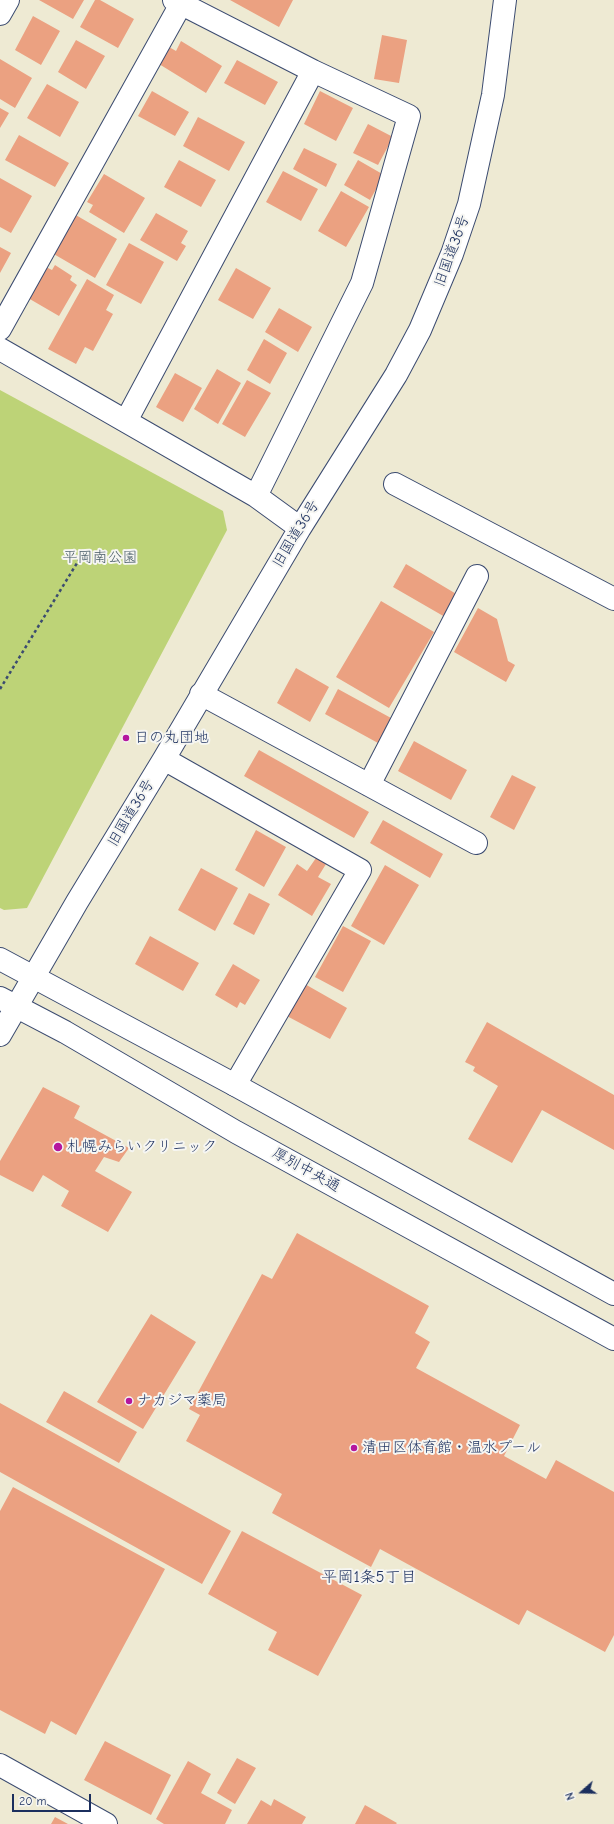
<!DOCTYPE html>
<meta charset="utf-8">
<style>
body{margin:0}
#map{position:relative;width:614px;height:1824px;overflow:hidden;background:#eeead3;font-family:"Comic Neue",sans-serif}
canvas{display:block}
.north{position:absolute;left:562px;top:1772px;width:40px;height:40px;-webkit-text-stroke:3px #f6f6f2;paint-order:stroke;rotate:250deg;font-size:11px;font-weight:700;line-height:16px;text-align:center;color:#1b2f5e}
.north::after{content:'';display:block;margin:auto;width:14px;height:18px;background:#1b2f5e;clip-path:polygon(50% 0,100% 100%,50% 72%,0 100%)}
.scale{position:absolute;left:12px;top:1794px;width:79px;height:18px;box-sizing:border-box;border:2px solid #1b2f5e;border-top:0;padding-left:5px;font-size:12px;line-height:14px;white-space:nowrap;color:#1b2f5e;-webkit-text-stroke:3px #f6f6f2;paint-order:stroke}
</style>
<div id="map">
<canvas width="614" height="1824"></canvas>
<div class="north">N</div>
<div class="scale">20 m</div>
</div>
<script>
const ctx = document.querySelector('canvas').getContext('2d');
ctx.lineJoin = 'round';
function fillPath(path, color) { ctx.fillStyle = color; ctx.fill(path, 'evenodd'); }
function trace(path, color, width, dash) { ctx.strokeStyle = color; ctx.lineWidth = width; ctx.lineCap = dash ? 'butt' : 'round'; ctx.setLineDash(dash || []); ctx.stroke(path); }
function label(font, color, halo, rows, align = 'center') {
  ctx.font = font + ' "Comic Neue","Klee One",sans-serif'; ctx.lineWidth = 4; ctx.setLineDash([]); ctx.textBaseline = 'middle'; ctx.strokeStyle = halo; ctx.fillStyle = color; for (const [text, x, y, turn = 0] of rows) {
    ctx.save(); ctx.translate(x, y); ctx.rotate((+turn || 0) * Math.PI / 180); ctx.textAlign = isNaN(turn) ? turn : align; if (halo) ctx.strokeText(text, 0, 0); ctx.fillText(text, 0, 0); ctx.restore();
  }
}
fillPath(new Path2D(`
 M 0,390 L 223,511 L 227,530 L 27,908 L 4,910 L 0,908 Z`), '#bdd377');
fillPath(new Path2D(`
 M 39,0 L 84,0 L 73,19 Z
 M 95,0 L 100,0 L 134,19 L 118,48 L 80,27 Z
 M 230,0 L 293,0 L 279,27 Z
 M 33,16 L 60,31 L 41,65 L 15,50 Z
 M 382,35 L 407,40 L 399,83 L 374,79 Z
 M 76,40 L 105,56 L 86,89 L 58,72 Z
 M 181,41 L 222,66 L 206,93 L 159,64 L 169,47 L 176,51 Z
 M 0,59 L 32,78 L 15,108 L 0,99 Z
 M 237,60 L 278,82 L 265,105 L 224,83 Z
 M 47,84 L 79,102 L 60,137 L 27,118 Z
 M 152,91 L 189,112 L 175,136 L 138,116 Z
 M 320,91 L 353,108 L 336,141 L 304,124 Z
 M 0,108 L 9,113 L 0,128 Z
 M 198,117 L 245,142 L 229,171 L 183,146 Z
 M 368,124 L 393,137 L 378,165 L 353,153 Z
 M 19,135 L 69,163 L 55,187 L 5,160 Z
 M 304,148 L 337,164 L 326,187 L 293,169 Z
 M 179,160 L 216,180 L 201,207 L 164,187 Z
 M 358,160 L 384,175 L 370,200 L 344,185 Z
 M 283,171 L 318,189 L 301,221 L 266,202 Z
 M 104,174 L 145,198 L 124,233 L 89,212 L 93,205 L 87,202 Z
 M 0,178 L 32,196 L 11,233 L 0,227 Z
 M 341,191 L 369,207 L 346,247 L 318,231 Z
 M 156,213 L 188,231 L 181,243 L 186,246 L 177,261 L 140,240 Z
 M 74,214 L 117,239 L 95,278 L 52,253 Z
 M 129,243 L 164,262 L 141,304 L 106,285 Z
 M 0,247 L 11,253 L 0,273 Z
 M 55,265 L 72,276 L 70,280 L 77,285 L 59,316 L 28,298 L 46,267 L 52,270 Z
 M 236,268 L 271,288 L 253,319 L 218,300 Z
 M 87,279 L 114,295 L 106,310 L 113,314 L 93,351 L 85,347 L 76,364 L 48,349 Z
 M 279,308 L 312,327 L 298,352 L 265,332 Z
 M 264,339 L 287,353 L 270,384 L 247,370 Z
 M 217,369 L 241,383 L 218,424 L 194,409 Z
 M 175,373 L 202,388 L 183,422 L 156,407 Z
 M 247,380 L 271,393 L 245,437 L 222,424 Z
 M 406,564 L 458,595 L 445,617 L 393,587 Z
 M 381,601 L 434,632 L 389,708 L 336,677 Z
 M 478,608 L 497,619 L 508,661 L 515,665 L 506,682 L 454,652 Z
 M 296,668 L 329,687 L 310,722 L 277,703 Z
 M 338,689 L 391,718 L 378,743 L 325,714 Z
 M 414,741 L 467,770 L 451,800 L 398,771 Z
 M 259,750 L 369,812 L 354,838 L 244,776 Z
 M 512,775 L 536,787 L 514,830 L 490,817 Z
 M 383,820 L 443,854 L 430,878 L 370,843 Z
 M 256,830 L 286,847 L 264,887 L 235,870 Z
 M 316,858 L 326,864 L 318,877 L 331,884 L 312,916 L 278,895 L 297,864 L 307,871 Z
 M 385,865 L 419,885 L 384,945 L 351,926 Z
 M 201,868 L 238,888 L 215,931 L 178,910 Z
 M 249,893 L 270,904 L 254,935 L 233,924 Z
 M 343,926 L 371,941 L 343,992 L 315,977 Z
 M 150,936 L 199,963 L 183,991 L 135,964 Z
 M 233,964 L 260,980 L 245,1005 L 240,1002 L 237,1008 L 215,995 Z
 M 303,983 L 347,1008 L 330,1039 L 285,1015 Z
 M 487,1022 L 614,1095 L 614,1150 L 542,1110 L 512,1163 L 468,1139 L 498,1086 L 473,1071 L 475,1067 L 465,1062 Z
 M 43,1087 L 80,1106 L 74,1118 L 129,1148 L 119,1162 L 104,1157 L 95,1171 L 132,1192 L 108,1232 L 61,1206 L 69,1191 L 43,1175 L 33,1192 L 0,1175 L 0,1161 Z
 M 297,1233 L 429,1306 L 415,1333 L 430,1342 L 416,1368 L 520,1425 L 504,1456 L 546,1479 L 556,1460 L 614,1492 L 614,1635 L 605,1652 L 527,1610 L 519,1625 L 380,1549 L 371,1567 L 272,1513 L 282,1494 L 186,1441 L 200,1415 L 189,1409 L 262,1274 L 272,1279 Z
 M 151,1314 L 196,1342 L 143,1429 L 97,1402 Z
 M 64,1391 L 137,1432 L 119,1463 L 46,1422 Z
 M 0,1403 L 231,1531 L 202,1584 L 0,1472 Z
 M 13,1487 L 165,1569 L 76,1735 L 51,1721 L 45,1734 L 0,1710 L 0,1511 Z
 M 242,1531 L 362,1595 L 318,1676 L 268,1650 L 277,1632 L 208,1594 Z
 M 105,1741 L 171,1775 L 151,1815 L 84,1780 Z
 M 237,1758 L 256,1768 L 235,1804 L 217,1793 Z
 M 188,1761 L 211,1774 L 201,1793 L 232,1810 L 225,1824 L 164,1824 L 156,1819 Z
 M 274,1799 L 306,1817 L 302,1824 L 247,1824 L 261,1800 L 271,1806 Z
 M 365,1805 L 397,1823 L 396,1824 L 355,1824 Z
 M 55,1817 L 68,1824 L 51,1824 Z`), '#eba181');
const minor = new Path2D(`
 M 174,0 L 313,71 L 409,116 L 362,283 L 256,496
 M 0,14 L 8,0
 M 0,329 L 181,4
 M 0,349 L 256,496 L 300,528
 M 126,421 L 313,71
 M 395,484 L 614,599
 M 201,694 L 476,843
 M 164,759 L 360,870 L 235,1085
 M 369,785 L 477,576
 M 0,1035 L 77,902 L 164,759 L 300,528 L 396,375 L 420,330 L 452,254 L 469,204 L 493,95 L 505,0
 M 0,1765 L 106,1824`);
const major = new Path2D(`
 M 0,959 L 235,1085 L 614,1294
 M 0,998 L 65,1032 L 236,1132 L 614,1339`);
trace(minor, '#3b4b70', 24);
trace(major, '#3b4b70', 24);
trace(new Path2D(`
 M 0,689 L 85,550`), '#3b4b70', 2.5, [3, 3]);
trace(minor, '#fff', 22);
trace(major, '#fff', 22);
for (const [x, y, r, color] of [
 [126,738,4,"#b5179e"],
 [58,1147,5,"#b5179e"],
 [129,1401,4,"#b5179e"],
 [354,1448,4,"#b5179e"]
]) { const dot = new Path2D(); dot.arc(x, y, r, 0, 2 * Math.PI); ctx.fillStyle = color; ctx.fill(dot); trace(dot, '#f6f6f2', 1.5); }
label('15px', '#1b2f5e', '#f6f6f2', [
 ["旧国道36号",452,251,-70],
 ["旧国道36号",296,534,-59],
 ["旧国道36号",131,813,-59],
 ["厚別中央通",306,1170,29]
]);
label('15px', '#445864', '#f6f6f2', [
 ["平岡南公園",100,558]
]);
label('15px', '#1b2f5e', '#f6f6f2', [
 ["日の丸団地",134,738],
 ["札幌みらいクリニック",67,1147],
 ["ナカジマ薬局",137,1401],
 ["清田区体育館・温水プール",362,1448]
], 'left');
label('16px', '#1b2f5e', '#f6f6f2', [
 ["平岡1条5丁目",369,1577]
]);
</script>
